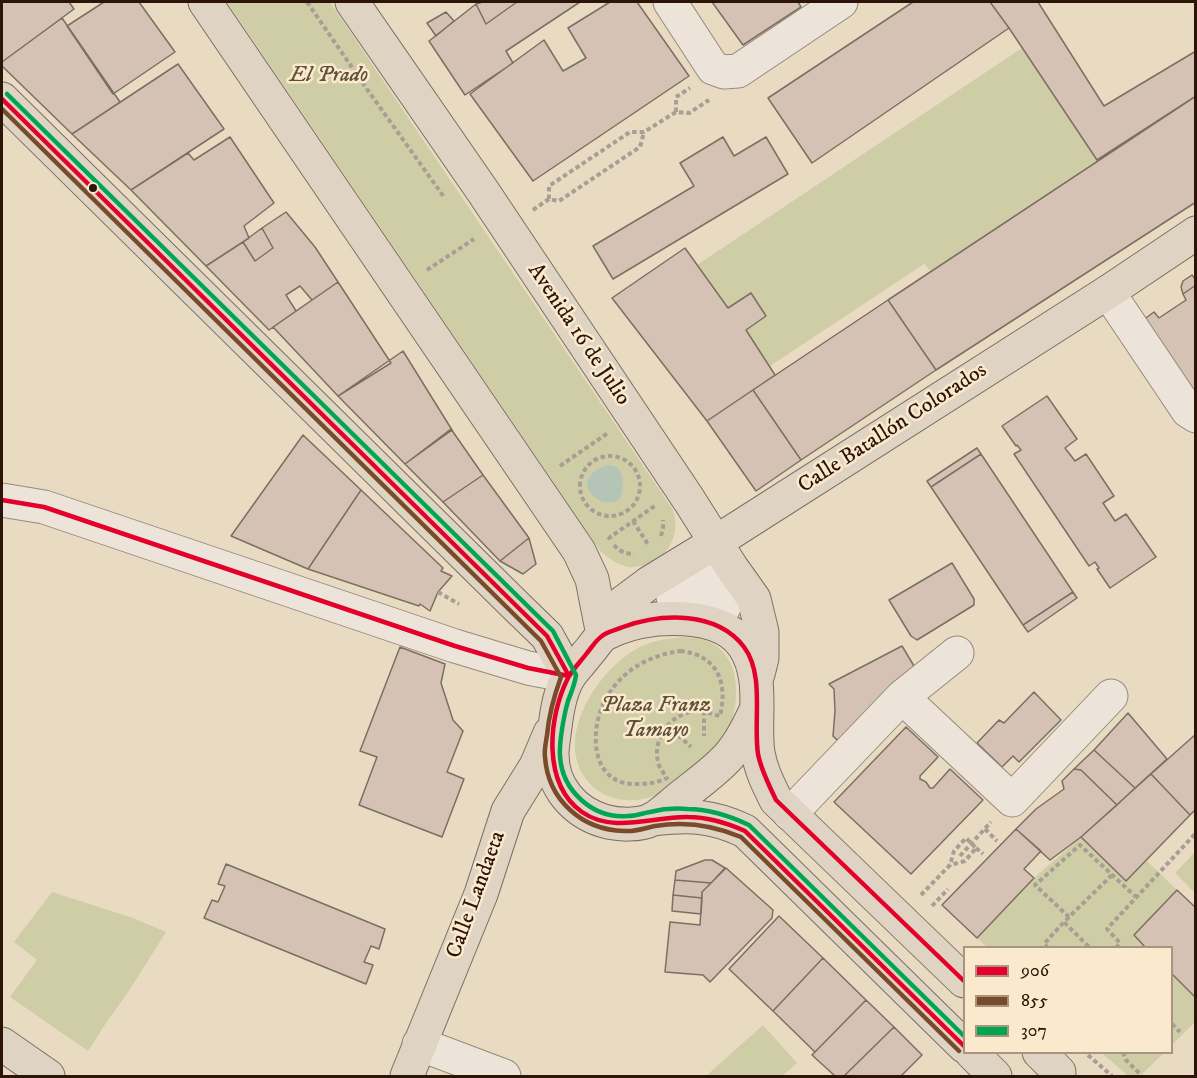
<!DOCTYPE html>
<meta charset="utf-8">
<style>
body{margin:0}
#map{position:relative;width:1197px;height:1078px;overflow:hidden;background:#e9dac2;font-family:"IM FELL DW Pica",serif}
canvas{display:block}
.frame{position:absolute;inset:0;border:3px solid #2c1409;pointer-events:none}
.legend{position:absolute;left:963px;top:946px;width:210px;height:108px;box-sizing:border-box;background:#fbe9cd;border:2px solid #a8947f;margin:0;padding:8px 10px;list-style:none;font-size:18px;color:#2c1409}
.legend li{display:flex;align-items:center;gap:12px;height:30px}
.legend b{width:30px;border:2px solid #a8947f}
</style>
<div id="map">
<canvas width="1197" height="1078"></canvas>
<div class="frame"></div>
<ul class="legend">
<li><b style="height:8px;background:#e4002b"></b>906</li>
<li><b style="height:8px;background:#7a4b2a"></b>855</li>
<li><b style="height:8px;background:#00a651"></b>307</li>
</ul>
</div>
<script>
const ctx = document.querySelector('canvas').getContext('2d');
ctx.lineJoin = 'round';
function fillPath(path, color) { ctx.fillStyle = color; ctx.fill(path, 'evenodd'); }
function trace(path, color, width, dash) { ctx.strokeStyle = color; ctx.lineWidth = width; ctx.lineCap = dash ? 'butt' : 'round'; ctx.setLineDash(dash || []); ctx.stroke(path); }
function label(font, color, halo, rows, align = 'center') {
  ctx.font = font + ' "IM FELL DW Pica",serif'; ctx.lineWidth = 5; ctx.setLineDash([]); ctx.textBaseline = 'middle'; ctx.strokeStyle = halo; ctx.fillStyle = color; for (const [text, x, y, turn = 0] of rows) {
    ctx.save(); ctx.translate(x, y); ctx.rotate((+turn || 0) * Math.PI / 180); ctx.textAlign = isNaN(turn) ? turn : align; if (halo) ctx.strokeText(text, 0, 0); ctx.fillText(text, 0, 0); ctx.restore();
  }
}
fillPath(new Path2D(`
 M 227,2 L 330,2 L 673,510 C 682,535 666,563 639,566 C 635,567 630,568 625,566 C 616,564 609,558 601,552 Z
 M 1022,48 L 1097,160 L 930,271 L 924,263 L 924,264 L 770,366 L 746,330 L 766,316 L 751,293 L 728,308 L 697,265 Z
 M 685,637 C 696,638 706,639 715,645 C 743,664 739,707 727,733 C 724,739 719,748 715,753 C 710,758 702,762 697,767 C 686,775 672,789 660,794 C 649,798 637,801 625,800 C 609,799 595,791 586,779 C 555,737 596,674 633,651 C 648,641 667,638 685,637 Z
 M 1081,837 L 1126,881 L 1147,861 L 1177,890 L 1146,947 L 987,947 L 977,938 L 1034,878 Z
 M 1195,852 L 1195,893 L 1175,873 Z
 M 52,892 L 133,918 L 166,932 L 129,991 L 106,1023 L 88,1051 L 10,997 L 37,960 L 14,942 Z
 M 1172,974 L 1195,998 L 1196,1021 L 1172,1045 Z
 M 763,1025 L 797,1063 L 782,1076 L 706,1076 Z
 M 1102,1053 L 1164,1053 L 1140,1076 L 1128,1076 Z`), '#cfcda6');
fillPath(new Path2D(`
 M 608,465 C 626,465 624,487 620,499 C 599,513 565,479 608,465 Z`), '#b4c4b6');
const building = new Path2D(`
 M 2,2 L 69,2 L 74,9 L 2,62 Z
 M 104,2 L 139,2 L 175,52 L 113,94 L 67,26 Z
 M 483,2 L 517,2 L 486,24 L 476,4 Z
 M 517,2 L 580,2 L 506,51 L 513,63 L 465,95 L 429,41 L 476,4 L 486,24 Z
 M 610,2 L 637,2 L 689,76 L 533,181 L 470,94 L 544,40 L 563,71 L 586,58 L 568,28 Z
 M 712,2 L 798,2 L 801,7 L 743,45 Z
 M 913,2 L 990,2 L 1009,28 L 812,163 L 768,98 Z
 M 990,2 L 1196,2 L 1196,96 L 1097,160 L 1009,28 Z
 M 1038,2 L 1196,2 L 1196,51 L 1104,106 Z
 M 446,12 L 454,21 L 436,36 L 427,23 Z
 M 62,18 L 120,102 L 72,134 L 2,66 L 2,62 Z
 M 178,64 L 224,129 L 131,190 L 72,134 Z
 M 1196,96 L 1196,202 L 936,370 L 888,300 Z
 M 230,137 L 274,203 L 244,226 L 249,238 L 206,266 L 131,190 L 188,153 L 194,160 Z
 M 723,137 L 734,156 L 766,137 L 788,174 L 613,279 L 593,246 L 694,186 L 680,163 Z
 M 286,212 L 315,247 L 338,282 L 269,330 L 206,266 L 243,242 L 255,261 L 273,248 L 262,228 Z
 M 262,228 L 273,248 L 255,261 L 243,242 Z
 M 685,248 L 728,308 L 751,293 L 766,316 L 746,330 L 775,375 L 707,421 L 612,298 Z
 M 1192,275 L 1196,280 L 1196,285 L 1183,294 L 1181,287 L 1183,281 Z
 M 338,282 L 391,363 L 338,396 L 273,327 Z
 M 1196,285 L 1196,389 L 1188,394 L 1139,323 L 1154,312 L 1159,318 L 1186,300 L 1183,294 Z
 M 300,286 L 312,300 L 296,311 L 286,295 Z
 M 888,300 L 936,370 L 801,460 L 753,390 Z
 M 403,351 L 452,430 L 405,464 L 338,396 Z
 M 753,390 L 801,460 L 756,491 L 707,421 Z
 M 1047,396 L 1077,439 L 1065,448 L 1075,461 L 1086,454 L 1114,496 L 1103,503 L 1115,521 L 1126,514 L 1156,557 L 1110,588 L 1097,569 L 1099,568 L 1095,562 L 1089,566 L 1014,454 L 1021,450 L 1017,445 L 1016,446 L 1002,426 Z
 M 451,429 L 483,475 L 443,502 L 405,464 Z
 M 303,435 L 361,490 L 308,569 L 231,536 Z
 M 977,448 L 981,454 L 931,487 L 927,481 Z
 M 981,454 L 1073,592 L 1023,625 L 931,487 Z
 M 483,475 L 529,538 L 500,561 L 443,502 Z
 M 361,490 L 443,568 L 441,571 L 452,576 L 438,592 L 430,611 L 420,604 L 419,606 L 308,569 Z
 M 529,538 L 536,564 L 523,574 L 500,561 Z
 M 952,563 L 974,599 L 974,605 L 917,640 L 911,636 L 889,600 Z
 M 1073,592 L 1077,598 L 1028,632 L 1023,625 Z
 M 902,646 L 914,666 L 841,741 L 836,739 L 833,736 L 835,711 L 834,689 L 829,684 Z
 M 400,647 L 445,664 L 441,683 L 453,720 L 463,731 L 447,772 L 464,779 L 442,837 L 359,805 L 377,757 L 360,751 Z
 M 1034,692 L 1061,720 L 1019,762 L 1013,756 L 1002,767 L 977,743 L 999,720 L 1004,723 Z
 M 1128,713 L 1167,759 L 1135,788 L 1094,750 Z
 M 906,727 L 938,757 L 920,776 L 920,779 L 926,782 L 930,788 L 933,788 L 950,769 L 983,800 L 911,874 L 834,802 Z
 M 1196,734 L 1196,809 L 1190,815 L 1151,774 Z
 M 1094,750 L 1135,788 L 1117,805 L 1081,770 L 1074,769 Z
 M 1074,769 L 1081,770 L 1117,805 L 1081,837 L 1050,860 L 1016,829 L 1036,809 L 1064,789 L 1062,781 Z
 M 1151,774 L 1190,815 L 1126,881 L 1081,837 Z
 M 1016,829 L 1041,851 L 1024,869 L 1034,878 L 977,938 L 942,905 Z
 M 705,860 L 712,860 L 725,868 L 711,883 L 675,880 L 676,871 Z
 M 226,864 L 385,929 L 379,949 L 371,946 L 364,962 L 373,965 L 366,984 L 204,918 L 212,900 L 218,902 L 225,886 L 218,884 Z
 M 726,868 L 773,910 L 772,918 L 710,982 L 703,975 L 665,972 L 670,922 L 700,925 L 702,892 Z
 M 675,880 L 711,883 L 702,892 L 702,898 L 673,895 Z
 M 1177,890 L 1196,908 L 1196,998 L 1172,974 L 1172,948 L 1146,948 L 1134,935 Z
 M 673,895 L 702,898 L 701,914 L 672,911 Z
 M 779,916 L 823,958 L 773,1011 L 729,969 Z
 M 823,958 L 866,1000 L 815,1052 L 773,1011 Z
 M 866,1000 L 894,1027 L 844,1076 L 835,1076 L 812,1055 Z
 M 894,1027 L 922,1055 L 901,1076 L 844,1076 Z`);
fillPath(building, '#d5c2b4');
trace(building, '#7b6f62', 1.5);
const minor = new Path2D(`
 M 670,2 L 713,68 L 724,72 L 738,71 L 841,2
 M 1108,292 L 1188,411 L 1196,416
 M 2,500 L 44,507 L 455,646 L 528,668 L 569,676
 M 703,573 L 708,574 L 725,605 L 724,607 L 694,599 L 675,599 L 673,597 Z
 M 902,697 L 1012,800 L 1111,696
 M 790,814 L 902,697 L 957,653
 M 419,1044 L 504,1076`);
const major = new Path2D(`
 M 205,2 L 579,551 L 592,579 L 603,635
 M 352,2 L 484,193 L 689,500 L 732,568 L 754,599 L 762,632 L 762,658 L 758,674
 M 2,99 L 514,604 L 547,636 L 569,676
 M 603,635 L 617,607 L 649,583 L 716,542 L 1108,292 L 1196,233
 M 757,708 C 749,725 740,744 727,758 C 714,772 697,784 682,796 C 673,803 663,813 653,819 C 639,826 618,825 604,821 C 574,812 552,787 552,754 C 552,746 554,736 555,727 C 557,710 560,690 570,675 C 575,668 582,661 587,654 C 593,648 598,638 605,634 C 621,625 640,621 657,619 C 687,617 726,619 744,646 C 765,678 753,718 758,753 C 761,770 768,784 776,800 L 964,981
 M 652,819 C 690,815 711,815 745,831 L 964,1046
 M 2,1044 L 48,1076
 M 971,1052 L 995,1076
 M 1039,1052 L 1059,1072
 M 407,1076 L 481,894 L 508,811 L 536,766 L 550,733`);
trace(minor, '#958a7b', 35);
trace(major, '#7b6f62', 35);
trace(new Path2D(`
 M 307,2 L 369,92 L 444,197
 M 676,112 L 676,97 L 690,88
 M 549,199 L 549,186 L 630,132 L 644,132 L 676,112 L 689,113 L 709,100
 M 533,210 L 549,199 L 559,201 L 640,147 L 644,132
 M 427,270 L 474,239
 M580 486a30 30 0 1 1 60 0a30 30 0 1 1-60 0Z
 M 560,466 L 608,433
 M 633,521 L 649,546
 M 661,536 L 663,528 L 663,520
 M 608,537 L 609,538 L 656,505
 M 614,545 C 619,551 626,554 634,554
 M 438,592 L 459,604
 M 680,651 C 718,655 728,683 720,716 C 714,715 707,712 701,711 C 674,710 652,735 658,762 C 659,768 664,773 667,778 C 657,783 646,784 635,784 C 588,784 589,725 608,695 C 624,669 651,655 680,651 Z
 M 704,711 L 704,736
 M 667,725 L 691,747
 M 985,829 L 997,841
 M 976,848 L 983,854
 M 960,856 L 991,822
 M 1112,875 L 1069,917 L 1035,885 L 1080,845 L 1136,897
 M 921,895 L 950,865 L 954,851 L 966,838 L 976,848 L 965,861 L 950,865
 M 932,906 L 948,889
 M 1069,917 L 1064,922 L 1090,948
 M 1048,948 L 1044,944 L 1064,922
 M 1116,948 L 1120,943 L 1107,929 L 1196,833
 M 1172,1024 L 1180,1032
 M 1123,1052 L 1126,1060 L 1141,1075
 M 1088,1055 L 1112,1076`), '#a79e94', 4, [4.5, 3]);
trace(minor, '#ece4d8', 33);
trace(major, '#dfd4c3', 33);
trace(new Path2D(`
 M 2,99 L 547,636 L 569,676
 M 2,500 L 44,507 L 455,646 L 528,668 L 569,676
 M 964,981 L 776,800 C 769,785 761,770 758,754 C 753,721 765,675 744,647 C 717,611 662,613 623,627 C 616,630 608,631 602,636 C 596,640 592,647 587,653 C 581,661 573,669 568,678 C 548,717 542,784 582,812 C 613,834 654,816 688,817 C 708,817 727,823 745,831 L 964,1046`), '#e4002b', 4.5);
trace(new Path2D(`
 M 2,109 L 541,641 L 561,677 C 554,696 549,714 547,735 C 546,742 544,750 545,757 C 548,800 582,830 624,831 C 635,832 645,828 655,826 C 685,821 713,825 741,837 L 959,1051`), '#7a4b2a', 4.5);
trace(new Path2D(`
 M 7,94 L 553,631 L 576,675 C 575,684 571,693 568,701 C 564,715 559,742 560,756 C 562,791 593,819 628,816 C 636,816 643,813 650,812 C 662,809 675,808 687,809 C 709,809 730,816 749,825 L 964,1036`), '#00a651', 4.5);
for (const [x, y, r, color] of [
 [93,188,5,"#2c1409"]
]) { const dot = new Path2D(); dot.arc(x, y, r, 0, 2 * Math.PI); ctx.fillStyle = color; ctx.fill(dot); trace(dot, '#fbe9cd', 2); }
label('italic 22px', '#5d5138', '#fbe9cd', [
 ["El Prado",329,76],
 ["Plaza Franz",656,706],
 ["Tamayo",656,731]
]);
label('22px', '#2c1409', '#fbe9cd', [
 ["Avenida 16 de Julio",578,335,56],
 ["Calle Batallón Colorados",893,429,-33],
 ["Calle Landaeta",477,895,-70]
]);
</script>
